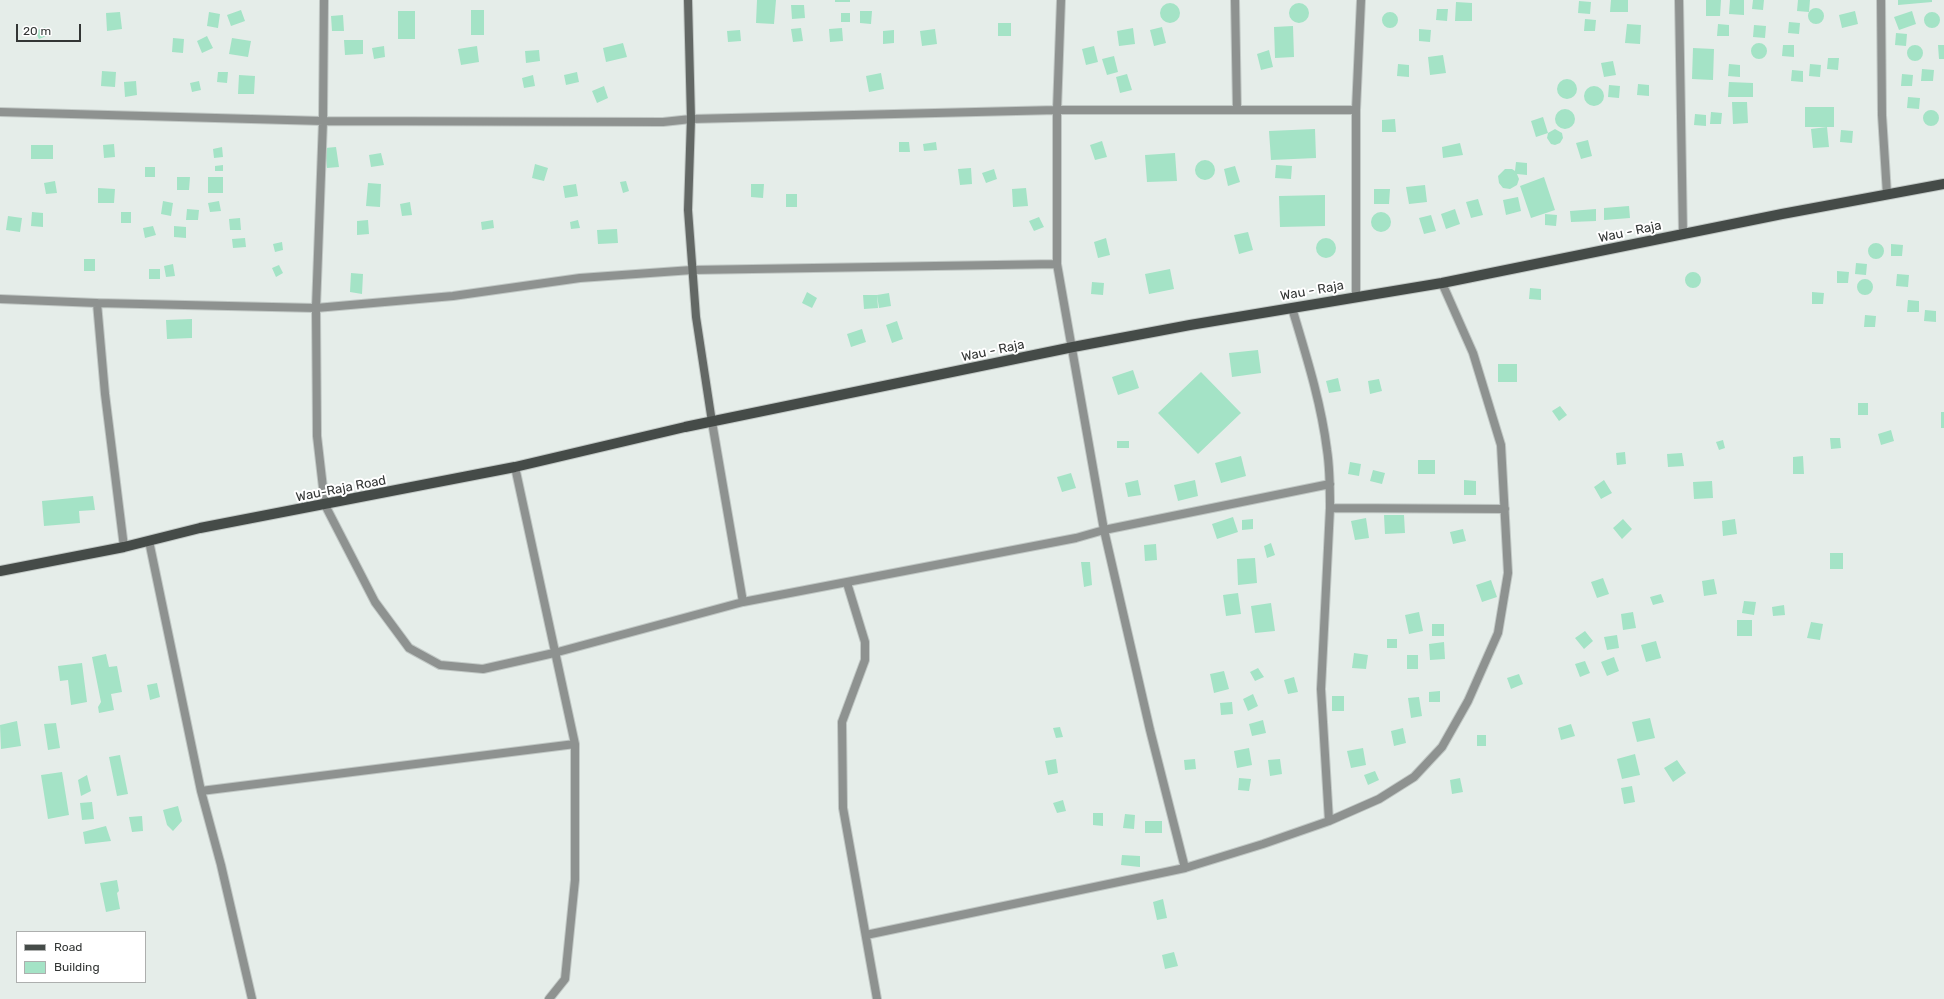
<!DOCTYPE html>
<style>
body{margin:0}
#map{position:relative;width:1944px;height:999px;overflow:hidden;background:#e5ede9;font-family:Rubik,sans-serif}
canvas{display:block}
.legend{position:absolute;left:16px;top:931px;width:130px;height:52px;box-sizing:border-box;background:#fff;border:1px solid #adafae;margin:0;padding:5px 7px;list-style:none;font-size:12px;color:#333635}
.legend li{display:flex;align-items:center;gap:8px;height:20px}
.legend b{width:20px;border:1px solid #adafae}
.scale{position:absolute;left:16px;top:24px;width:65px;height:18px;box-sizing:border-box;border:2px solid #333635;border-top:0;padding-left:5px;font-size:12px;line-height:14px;white-space:nowrap;color:#333635;-webkit-text-stroke:3px #fff;paint-order:stroke}
</style>
<div id="map">
<canvas width="1944" height="999"></canvas>
<ul class="legend">
<li><b style="height:5px;background:#454b48"></b>Road</li>
<li><b style="height:11px;background:#a4e3c6"></b>Building</li>
</ul>
<div class="scale">20 m</div>
</div>
<script>
const ctx = document.querySelector('canvas').getContext('2d');
ctx.lineJoin = 'round';
function fillPath(path, color) { ctx.fillStyle = color; ctx.fill(path, 'evenodd'); }
function trace(path, color, width, dash) { ctx.strokeStyle = color; ctx.lineWidth = width; ctx.lineCap = dash ? 'butt' : 'round'; ctx.setLineDash(dash || []); ctx.stroke(path); }
function label(font, color, halo, rows, align = 'center') {
  ctx.font = font + ' Rubik,sans-serif'; ctx.lineWidth = 4; ctx.setLineDash([]); ctx.textBaseline = 'middle'; ctx.strokeStyle = halo; ctx.fillStyle = color; for (const [text, x, y, turn = 0] of rows) {
    ctx.save(); ctx.translate(x, y); ctx.rotate((+turn || 0) * Math.PI / 180); ctx.textAlign = isNaN(turn) ? turn : align; if (halo) ctx.strokeText(text, 0, 0); ctx.fillText(text, 0, 0); ctx.restore();
  }
}
fillPath(new Path2D(`
 M 757,0 L 776,0 L 774,24 L 756,23 Z
 M 835,0 L 850,0 L 850,2 L 835,2 Z
 M 1611,0 L 1628,0 L 1628,12 L 1610,12 Z
 M 1706,0 L 1721,0 L 1720,16 L 1706,16 Z
 M 1730,0 L 1744,0 L 1744,15 L 1729,14 Z
 M 1753,0 L 1764,0 L 1763,10 L 1752,9 Z
 M 1798,0 L 1810,0 L 1809,12 L 1797,11 Z
 M 1898,0 L 1932,0 L 1932,2 L 1898,5 Z
 M 1579,1 L 1591,2 L 1590,14 L 1578,13 Z
 M 1456,2 L 1472,3 L 1472,21 L 1455,21 Z
 M1160 13a10 10 0 1 1 20 0a10 10 0 1 1-20 0Z
 M1289 13a10 10 0 1 1 20 0a10 10 0 1 1-20 0Z
 M 791,5 L 804,5 L 805,18 L 792,19 Z
 M1808 16a8 8 0 1 1 16 0a8 8 0 1 1-16 0Z
 M 1437,9 L 1448,9 L 1447,21 L 1436,20 Z
 M 241,10 L 245,21 L 231,26 L 227,15 Z
 M 471,10 L 484,10 L 484,35 L 471,35 Z
 M 398,11 L 415,11 L 415,39 L 398,39 Z
 M 860,11 L 872,11 L 871,24 L 860,23 Z
 M 1855,11 L 1858,24 L 1842,28 L 1839,15 Z
 M 1912,11 L 1916,24 L 1899,30 L 1894,17 Z
 M1382 20a8 8 0 1 1 16 0a8 8 0 1 1-16 0Z
 M1924 20a8 8 0 1 1 16 0a8 8 0 1 1-16 0Z
 M 120,12 L 122,29 L 107,31 L 106,13 Z
 M 209,12 L 220,14 L 218,28 L 207,26 Z
 M 841,13 L 850,13 L 850,22 L 841,22 Z
 M 343,15 L 344,31 L 332,31 L 331,16 Z
 M 1585,19 L 1596,20 L 1595,31 L 1584,31 Z
 M 1789,22 L 1800,23 L 1799,34 L 1788,33 Z
 M 998,23 L 1011,23 L 1011,36 L 998,36 Z
 M 1627,24 L 1641,25 L 1640,44 L 1625,43 Z
 M 1718,24 L 1729,25 L 1729,36 L 1717,36 Z
 M 1754,25 L 1766,26 L 1765,38 L 1753,37 Z
 M 1293,26 L 1294,57 L 1275,58 L 1274,27 Z
 M 45,27 L 49,35 L 39,39 L 35,31 Z
 M 1162,27 L 1166,43 L 1154,46 L 1150,30 Z
 M 801,28 L 803,41 L 793,42 L 791,29 Z
 M 842,28 L 843,41 L 830,42 L 829,29 Z
 M 1133,28 L 1135,44 L 1119,46 L 1117,31 Z
 M 935,29 L 937,44 L 922,46 L 920,31 Z
 M 1419,29 L 1431,30 L 1430,42 L 1419,41 Z
 M 740,30 L 741,41 L 728,42 L 727,31 Z
 M 894,30 L 894,43 L 883,44 L 883,31 Z
 M 1896,33 L 1907,34 L 1906,46 L 1895,45 Z
 M 207,36 L 213,48 L 202,53 L 197,41 Z
 M 173,38 L 184,39 L 183,53 L 172,52 Z
 M 232,38 L 251,41 L 248,57 L 229,54 Z
 M 344,40 L 363,40 L 363,54 L 345,55 Z
 M1751 51a8 8 0 1 1 16 0a8 8 0 1 1-16 0Z
 M 623,43 L 627,57 L 606,62 L 603,48 Z
 M1907 53a8 8 0 1 1 16 0a8 8 0 1 1-16 0Z
 M 1783,45 L 1794,45 L 1794,57 L 1782,56 Z
 M 1938,45 L 1944,45 L 1944,59 L 1939,59 Z
 M 384,46 L 385,57 L 374,59 L 372,48 Z
 M 477,46 L 479,62 L 461,65 L 458,49 Z
 M 1094,46 L 1098,62 L 1086,65 L 1082,49 Z
 M 1693,48 L 1714,49 L 1713,80 L 1692,79 Z
 M 539,50 L 540,61 L 526,63 L 525,51 Z
 M 1269,50 L 1273,67 L 1261,70 L 1257,54 Z
 M 1443,55 L 1446,73 L 1430,75 L 1428,57 Z
 M 1114,56 L 1118,72 L 1107,75 L 1102,59 Z
 M 1828,58 L 1839,58 L 1838,70 L 1827,69 Z
 M 1613,61 L 1616,75 L 1604,77 L 1601,63 Z
 M 1398,64 L 1409,65 L 1409,77 L 1397,76 Z
 M 1729,64 L 1740,65 L 1740,77 L 1728,76 Z
 M 1810,64 L 1821,65 L 1820,77 L 1809,76 Z
 M 1922,69 L 1934,70 L 1933,81 L 1921,81 Z
 M 1792,70 L 1803,71 L 1803,82 L 1791,81 Z
 M 102,71 L 116,72 L 115,87 L 101,86 Z
 M 218,72 L 228,72 L 227,83 L 217,82 Z
 M 577,72 L 579,82 L 566,85 L 564,75 Z
 M 881,73 L 884,89 L 869,92 L 866,76 Z
 M 1127,74 L 1132,90 L 1120,93 L 1116,77 Z
 M 1902,74 L 1913,75 L 1912,86 L 1901,86 Z
 M 239,75 L 255,76 L 254,94 L 238,94 Z
 M 533,75 L 535,86 L 524,88 L 522,78 Z
 M1557 89a10 10 0 1 1 20 0a10 10 0 1 1-20 0Z
 M 136,81 L 137,95 L 125,97 L 124,82 Z
 M 199,81 L 201,90 L 192,92 L 190,83 Z
 M 1729,82 L 1753,83 L 1753,97 L 1728,97 Z
 M 1638,84 L 1649,85 L 1649,96 L 1637,95 Z
 M 1609,85 L 1620,86 L 1619,98 L 1608,97 Z
 M1584 96a10 10 0 1 1 20 0a10 10 0 1 1-20 0Z
 M 604,86 L 608,98 L 597,103 L 592,91 Z
 M 1908,97 L 1920,98 L 1919,109 L 1907,108 Z
 M 1732,102 L 1747,102 L 1748,123 L 1733,124 Z
 M 1805,107 L 1834,107 L 1834,127 L 1805,127 Z
 M1555 119a10 10 0 1 1 20 0a10 10 0 1 1-20 0Z
 M1923 118a8 8 0 1 1 16 0a8 8 0 1 1-16 0Z
 M 1711,112 L 1722,113 L 1721,124 L 1710,124 Z
 M 1695,114 L 1706,115 L 1706,126 L 1694,125 Z
 M 1543,117 L 1548,133 L 1555,129 L 1562,133 L 1563,138 L 1560,143 L 1555,145 L 1551,144 L 1547,138 L 1548,133 L 1536,137 L 1531,121 Z
 M 1395,119 L 1396,132 L 1382,132 L 1382,120 Z
 M 1827,127 L 1829,147 L 1813,148 L 1811,129 Z
 M 1315,129 L 1316,158 L 1271,160 L 1269,131 Z
 M 1841,130 L 1853,131 L 1852,143 L 1840,142 Z
 M 1588,140 L 1592,156 L 1581,159 L 1576,143 Z
 M 1102,141 L 1107,157 L 1095,160 L 1090,145 Z
 M 899,142 L 909,142 L 910,152 L 899,152 Z
 M 936,142 L 937,150 L 924,151 L 923,144 Z
 M 1460,143 L 1463,155 L 1443,158 L 1442,147 Z
 M 114,144 L 115,157 L 104,158 L 103,145 Z
 M 31,145 L 53,145 L 53,159 L 31,159 Z
 M 222,147 L 223,157 L 214,158 L 213,149 Z
 M 336,147 L 339,167 L 327,168 L 325,148 Z
 M 381,153 L 384,165 L 371,167 L 369,155 Z
 M 1175,153 L 1177,181 L 1147,182 L 1145,155 Z
 M1195 170a10 10 0 1 1 20 0a10 10 0 1 1-20 0Z
 M 1516,162 L 1527,163 L 1527,175 L 1517,174 L 1519,179 L 1517,185 L 1510,189 L 1503,188 L 1499,183 L 1498,176 L 1505,169 L 1512,169 L 1515,171 Z
 M 535,164 L 548,168 L 544,181 L 532,178 Z
 M 223,165 L 223,171 L 215,171 L 215,166 Z
 M 1276,165 L 1292,166 L 1291,179 L 1275,178 Z
 M 1235,166 L 1240,182 L 1228,186 L 1224,169 Z
 M 145,167 L 155,167 L 155,177 L 145,177 Z
 M 971,168 L 972,184 L 960,185 L 958,169 Z
 M 994,169 L 997,179 L 986,183 L 982,173 Z
 M 177,177 L 190,177 L 189,190 L 177,190 Z
 M 208,177 L 223,177 L 223,193 L 208,193 Z
 M 1544,177 L 1555,210 L 1531,218 L 1520,186 Z
 M 55,181 L 57,193 L 46,194 L 44,183 Z
 M 626,181 L 629,191 L 623,193 L 620,182 Z
 M 368,183 L 381,184 L 380,207 L 366,206 Z
 M 576,184 L 578,196 L 565,198 L 563,186 Z
 M 751,184 L 764,184 L 763,198 L 751,197 Z
 M 1425,185 L 1427,202 L 1409,204 L 1406,187 Z
 M 98,188 L 115,189 L 114,203 L 98,203 Z
 M 1026,188 L 1028,206 L 1013,207 L 1012,189 Z
 M 1374,189 L 1390,189 L 1389,204 L 1374,204 Z
 M 786,194 L 797,194 L 797,207 L 786,207 Z
 M 1325,195 L 1325,226 L 1280,227 L 1279,196 Z
 M 1518,197 L 1521,211 L 1506,215 L 1503,200 Z
 M 1478,199 L 1483,215 L 1471,218 L 1466,202 Z
 M 163,201 L 173,203 L 171,216 L 161,214 Z
 M 219,201 L 221,211 L 210,212 L 208,203 Z
 M 410,202 L 412,215 L 402,216 L 400,204 Z
 M 1629,206 L 1630,218 L 1604,220 L 1604,208 Z
 M 187,209 L 199,210 L 198,220 L 186,220 Z
 M 1455,209 L 1460,224 L 1446,229 L 1441,214 Z
 M 1596,209 L 1596,221 L 1571,222 L 1570,211 Z
 M1371 222a10 10 0 1 1 20 0a10 10 0 1 1-20 0Z
 M 32,212 L 43,213 L 43,227 L 31,226 Z
 M 121,212 L 131,212 L 131,223 L 121,223 Z
 M 1545,214 L 1557,215 L 1556,226 L 1545,225 Z
 M 1431,215 L 1436,231 L 1424,234 L 1419,218 Z
 M 8,216 L 22,218 L 20,232 L 6,230 Z
 M 1039,217 L 1044,227 L 1034,231 L 1029,221 Z
 M 240,218 L 241,230 L 230,230 L 229,219 Z
 M 368,220 L 369,234 L 357,235 L 357,221 Z
 M 493,220 L 494,228 L 482,230 L 481,222 Z
 M 578,220 L 580,228 L 571,229 L 570,222 Z
 M 153,226 L 156,235 L 145,238 L 143,228 Z
 M 174,226 L 186,227 L 186,238 L 174,237 Z
 M 617,229 L 618,243 L 598,244 L 597,230 Z
 M 1248,232 L 1253,250 L 1239,254 L 1234,235 Z
 M1316 248a10 10 0 1 1 20 0a10 10 0 1 1-20 0Z
 M 245,238 L 246,247 L 233,248 L 232,239 Z
 M 1106,238 L 1110,255 L 1098,258 L 1094,242 Z
 M 282,242 L 283,250 L 275,252 L 273,244 Z
 M1868 251a8 8 0 1 1 16 0a8 8 0 1 1-16 0Z
 M 1891,244 L 1903,245 L 1902,256 L 1891,256 Z
 M 84,259 L 95,259 L 95,271 L 84,271 Z
 M 1856,263 L 1867,264 L 1866,275 L 1855,274 Z
 M 173,264 L 175,276 L 166,277 L 164,266 Z
 M 279,265 L 283,273 L 276,277 L 272,268 Z
 M 149,269 L 160,269 L 160,279 L 149,279 Z
 M 1170,269 L 1174,289 L 1149,294 L 1145,274 Z
 M 1837,271 L 1849,272 L 1848,283 L 1837,283 Z
 M1685 280a8 8 0 1 1 16 0a8 8 0 1 1-16 0Z
 M 351,273 L 363,274 L 362,294 L 350,292 Z
 M 1897,274 L 1909,275 L 1908,287 L 1896,286 Z
 M1857 287a8 8 0 1 1 16 0a8 8 0 1 1-16 0Z
 M 1092,282 L 1104,283 L 1103,295 L 1091,294 Z
 M 1530,288 L 1541,289 L 1541,300 L 1529,299 Z
 M 807,292 L 817,298 L 812,308 L 802,303 Z
 M 1812,292 L 1824,293 L 1823,304 L 1812,304 Z
 M 889,293 L 891,306 L 879,308 L 877,295 Z
 M 863,295 L 877,295 L 878,308 L 864,309 Z
 M 1908,300 L 1919,301 L 1919,312 L 1907,312 Z
 M 1925,310 L 1936,311 L 1936,322 L 1924,321 Z
 M 1865,315 L 1876,316 L 1875,327 L 1864,327 Z
 M 192,319 L 192,338 L 167,339 L 166,320 Z
 M 897,321 L 903,339 L 892,343 L 886,325 Z
 M 862,329 L 866,342 L 851,347 L 847,334 Z
 M 1258,350 L 1261,373 L 1232,377 L 1229,353 Z
 M 1498,364 L 1517,364 L 1517,382 L 1498,382 Z
 M 1133,370 L 1139,388 L 1118,395 L 1112,377 Z
 M 1201,372 L 1241,413 L 1198,454 L 1158,413 Z
 M 1338,378 L 1341,391 L 1329,393 L 1326,381 Z
 M 1379,379 L 1382,391 L 1370,394 L 1368,381 Z
 M 1858,403 L 1868,403 L 1868,415 L 1858,415 Z
 M 1560,406 L 1567,415 L 1559,421 L 1552,411 Z
 M 1941,412 L 1944,412 L 1944,428 L 1941,428 Z
 M 1891,430 L 1894,441 L 1881,445 L 1878,434 Z
 M 1830,438 L 1840,438 L 1841,448 L 1831,449 Z
 M 1723,440 L 1725,448 L 1719,450 L 1716,442 Z
 M 1117,441 L 1129,441 L 1129,448 L 1117,448 Z
 M 1625,452 L 1626,464 L 1617,465 L 1616,453 Z
 M 1682,453 L 1684,466 L 1668,467 L 1667,454 Z
 M 1241,456 L 1246,476 L 1221,483 L 1215,463 Z
 M 1803,456 L 1804,474 L 1793,474 L 1793,457 Z
 M 1418,460 L 1435,460 L 1435,474 L 1418,474 Z
 M 1350,462 L 1361,464 L 1359,476 L 1348,474 Z
 M 1373,470 L 1385,473 L 1382,484 L 1370,481 Z
 M 1071,473 L 1076,488 L 1062,492 L 1057,477 Z
 M 1138,480 L 1141,495 L 1128,497 L 1125,483 Z
 M 1195,480 L 1198,496 L 1178,501 L 1174,485 Z
 M 1464,480 L 1476,481 L 1476,495 L 1464,495 Z
 M 1604,480 L 1612,493 L 1601,499 L 1594,487 Z
 M 1712,481 L 1713,498 L 1694,499 L 1693,482 Z
 M 93,496 L 95,510 L 79,511 L 80,523 L 44,526 L 42,501 Z
 M 1384,515 L 1404,515 L 1405,533 L 1385,534 Z
 M 1233,517 L 1238,532 L 1217,539 L 1212,524 Z
 M 1366,518 L 1369,538 L 1355,540 L 1351,521 Z
 M 1253,519 L 1253,529 L 1242,530 L 1242,520 Z
 M 1623,519 L 1632,529 L 1622,539 L 1613,528 Z
 M 1735,519 L 1737,534 L 1723,536 L 1722,521 Z
 M 1463,529 L 1466,541 L 1453,544 L 1450,532 Z
 M 1271,543 L 1275,555 L 1267,558 L 1264,546 Z
 M 1156,544 L 1157,560 L 1145,561 L 1144,545 Z
 M 1830,553 L 1843,553 L 1843,569 L 1830,569 Z
 M 1255,558 L 1257,583 L 1238,585 L 1237,559 Z
 M 1081,562 L 1090,562 L 1092,585 L 1084,587 Z
 M 1603,578 L 1609,594 L 1597,598 L 1591,582 Z
 M 1714,579 L 1717,594 L 1704,596 L 1702,581 Z
 M 1491,580 L 1497,597 L 1482,602 L 1476,585 Z
 M 1238,593 L 1241,614 L 1226,616 L 1223,595 Z
 M 1661,594 L 1664,602 L 1653,605 L 1650,597 Z
 M 1744,601 L 1756,602 L 1754,615 L 1742,613 Z
 M 1271,603 L 1275,631 L 1255,633 L 1251,606 Z
 M 1784,605 L 1785,615 L 1773,616 L 1772,607 Z
 M 1419,612 L 1423,631 L 1409,634 L 1405,615 Z
 M 1633,612 L 1636,628 L 1623,630 L 1621,614 Z
 M 1737,620 L 1752,620 L 1752,636 L 1737,636 Z
 M 1811,622 L 1823,624 L 1820,640 L 1807,638 Z
 M 1432,624 L 1444,624 L 1444,636 L 1432,636 Z
 M 1585,631 L 1593,641 L 1584,649 L 1575,638 Z
 M 1617,635 L 1619,648 L 1607,650 L 1604,637 Z
 M 1387,639 L 1397,639 L 1397,648 L 1387,648 Z
 M 1656,641 L 1661,658 L 1646,662 L 1641,645 Z
 M 1444,642 L 1445,659 L 1430,660 L 1429,644 Z
 M 1354,653 L 1368,655 L 1366,669 L 1352,668 Z
 M 106,654 L 109,667 L 117,666 L 122,692 L 111,694 L 114,710 L 99,713 L 98,707 L 101,702 L 92,657 Z
 M 1407,655 L 1418,655 L 1418,669 L 1407,669 Z
 M 1614,657 L 1619,671 L 1607,676 L 1601,662 Z
 M 1585,661 L 1590,673 L 1580,677 L 1575,664 Z
 M 82,663 L 87,702 L 71,705 L 68,680 L 60,681 L 58,666 Z
 M 1258,668 L 1264,677 L 1255,681 L 1250,672 Z
 M 1224,671 L 1229,689 L 1214,693 L 1210,674 Z
 M 1519,674 L 1523,684 L 1511,689 L 1507,678 Z
 M 1294,677 L 1298,692 L 1288,694 L 1284,680 Z
 M 157,683 L 160,697 L 150,700 L 147,685 Z
 M 1440,691 L 1440,702 L 1429,702 L 1429,692 Z
 M 1253,694 L 1258,706 L 1248,711 L 1243,699 Z
 M 1332,696 L 1344,696 L 1344,711 L 1332,711 Z
 M 1419,697 L 1422,716 L 1411,718 L 1408,698 Z
 M 1232,702 L 1233,714 L 1221,715 L 1220,703 Z
 M 1650,718 L 1655,738 L 1637,742 L 1632,722 Z
 M 1263,720 L 1266,733 L 1252,736 L 1249,724 Z
 M 17,721 L 21,746 L 1,749 L 0,725 Z
 M 56,723 L 60,748 L 48,750 L 44,724 Z
 M 1571,724 L 1575,736 L 1561,740 L 1558,728 Z
 M 1060,727 L 1063,737 L 1056,738 L 1053,728 Z
 M 1403,728 L 1406,743 L 1394,746 L 1391,731 Z
 M 1477,735 L 1486,735 L 1486,746 L 1477,746 Z
 M 1249,748 L 1252,765 L 1237,768 L 1234,751 Z
 M 1363,748 L 1366,765 L 1351,768 L 1347,751 Z
 M 1635,754 L 1640,775 L 1622,779 L 1617,759 Z
 M 120,755 L 128,794 L 117,796 L 109,757 Z
 M 1056,759 L 1058,773 L 1048,775 L 1045,761 Z
 M 1195,759 L 1196,769 L 1185,770 L 1184,760 Z
 M 1280,759 L 1282,774 L 1270,776 L 1268,760 Z
 M 1677,760 L 1686,773 L 1673,782 L 1664,768 Z
 M 1375,771 L 1379,780 L 1368,785 L 1364,775 Z
 M 62,772 L 69,815 L 48,819 L 41,775 Z
 M 87,775 L 91,791 L 81,796 L 78,780 Z
 M 1239,778 L 1251,779 L 1249,791 L 1238,790 Z
 M 1460,778 L 1463,792 L 1452,794 L 1450,780 Z
 M 1632,786 L 1635,802 L 1624,804 L 1621,788 Z
 M 1063,800 L 1066,811 L 1057,813 L 1053,803 Z
 M 92,802 L 94,819 L 82,820 L 80,803 Z
 M 178,806 L 182,821 L 173,831 L 167,825 L 163,810 Z
 M 1093,813 L 1103,813 L 1103,826 L 1093,825 Z
 M 1125,814 L 1135,815 L 1134,829 L 1123,828 Z
 M 142,816 L 143,831 L 132,832 L 129,817 Z
 M 1145,821 L 1162,821 L 1162,833 L 1145,833 Z
 M 106,826 L 111,841 L 85,844 L 83,832 Z
 M 1122,855 L 1140,856 L 1140,867 L 1121,865 Z
 M 117,880 L 119,891 L 117,893 L 120,909 L 106,912 L 100,883 Z
 M 1163,899 L 1167,918 L 1157,920 L 1153,902 Z
 M 1174,952 L 1178,966 L 1165,969 L 1162,955 Z`), '#a4e3c6');
const street = new Path2D(`
 M 324,0 L 323,121 L 316,308 L 317,436 L 325,505 L 375,602 L 409,648 L 440,665 L 483,669 L 554,653 L 743,602 L 1076,538 L 1104,530 L 1330,484
 M 1061,0 L 1057,110 L 1057,264 L 1104,530 L 1150,730 L 1185,868
 M 1235,0 L 1237,110
 M 1679,0 L 1683,234
 M 1881,0 L 1882,115 L 1887,194
 M 0,112 L 323,121 L 663,122 L 691,119 L 1057,110 L 1356,110
 M 1356,297 L 1356,110 L 1361,0
 M 0,299 L 97,303 L 316,308 L 453,296 L 580,278 L 692,270 L 1057,264
 M 97,303 L 105,394 L 124,547
 M 1292,308 C 1306,355 1321,402 1327,450 C 1330,469 1330,489 1330,508 L 1321,689 L 1329,821
 M 712,422 L 743,602
 M 515,467 L 575,744 L 575,880 L 565,979 L 549,999
 M 1330,508 L 1505,509
 M 149,541 L 201,791 L 221,865 L 252,999
 M 847,583 L 865,642 L 865,660 L 842,722 L 843,808 L 877,999
 M 201,791 L 575,744
 M 866,935 L 1185,868 L 1263,844 L 1329,821 L 1379,799 L 1414,777 L 1442,747 L 1468,701 L 1498,633 L 1508,573 L 1501,445 L 1473,353 L 1442,283`);
const secondary = new Path2D(`
 M 688,0 L 691,119 L 688,210 L 696,317 L 712,422`);
const primary = new Path2D(`
 M 0,571 L 124,547 L 200,528 L 515,467 L 685,427 L 1073,347 L 1190,325 L 1442,283 L 1782,214 L 1944,184`);
trace(street, '#c1c8c5', 10);
trace(secondary, '#c1c8c5', 10);
trace(primary, '#c1c8c5', 12);
trace(street, '#8e9290', 8);
trace(secondary, '#636865', 8);
trace(primary, '#454b48', 10);
label('13px', '#333635', '#fff', [
 ["Wau - Raja",1630,232,-12],
 ["Wau - Raja",1312,291,-10],
 ["Wau - Raja",993,351,-12],
 ["Wau-Raja Road",341,489,-11]
]);
</script>
